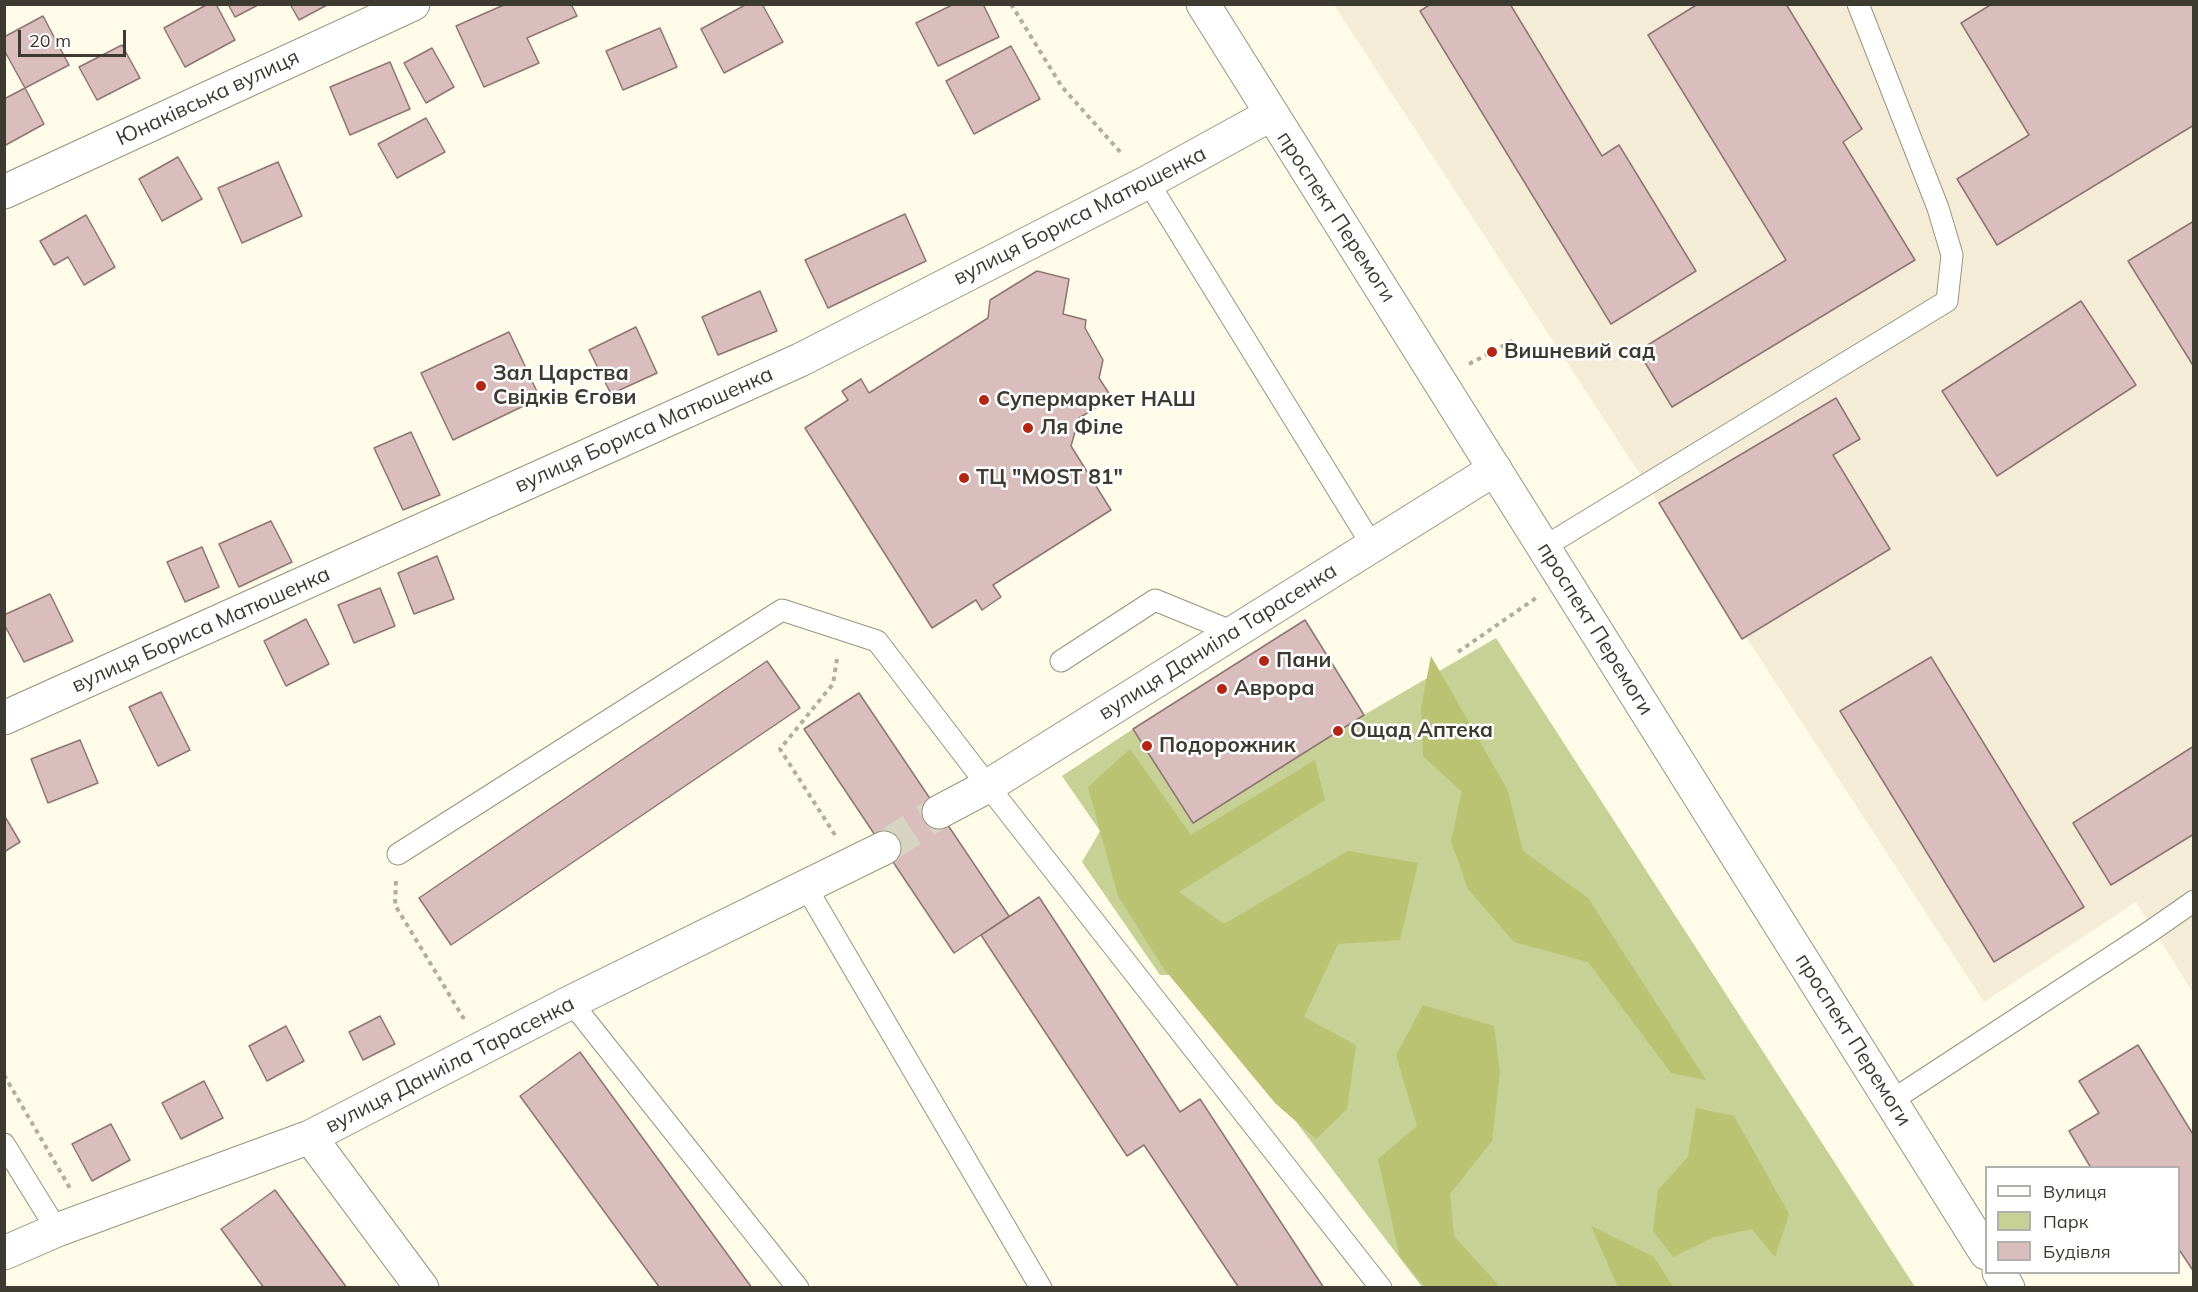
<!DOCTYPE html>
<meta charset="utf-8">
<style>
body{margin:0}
#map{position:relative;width:2198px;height:1292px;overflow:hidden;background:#fefbe8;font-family:Mulish,sans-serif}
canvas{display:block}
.frame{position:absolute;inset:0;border:6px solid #3c3a31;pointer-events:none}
.legend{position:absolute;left:1985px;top:1166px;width:195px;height:108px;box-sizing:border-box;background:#fff;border:2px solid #b1b0ad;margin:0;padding:8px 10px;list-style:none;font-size:18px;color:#3c3a31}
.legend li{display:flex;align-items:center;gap:12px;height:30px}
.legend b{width:30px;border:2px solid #b1b0ad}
.scale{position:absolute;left:18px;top:30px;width:108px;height:27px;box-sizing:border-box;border:3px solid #3c3a31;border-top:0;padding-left:8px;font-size:18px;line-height:21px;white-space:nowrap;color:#3c3a31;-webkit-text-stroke:4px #fff;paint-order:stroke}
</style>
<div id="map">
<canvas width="2198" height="1292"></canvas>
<div class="frame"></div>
<ul class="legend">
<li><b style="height:8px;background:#fff"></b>Вулиця</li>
<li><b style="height:16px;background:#c7d095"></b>Парк</li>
<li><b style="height:16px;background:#d9bebd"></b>Будівля</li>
</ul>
<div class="scale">20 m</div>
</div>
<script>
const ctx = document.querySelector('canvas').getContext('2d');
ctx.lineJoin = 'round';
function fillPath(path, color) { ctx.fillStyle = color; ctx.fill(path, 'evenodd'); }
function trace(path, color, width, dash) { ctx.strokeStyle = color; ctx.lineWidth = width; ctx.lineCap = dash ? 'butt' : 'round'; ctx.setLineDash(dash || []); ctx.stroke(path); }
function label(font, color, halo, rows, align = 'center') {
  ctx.font = font + ' Mulish,sans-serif'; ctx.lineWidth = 5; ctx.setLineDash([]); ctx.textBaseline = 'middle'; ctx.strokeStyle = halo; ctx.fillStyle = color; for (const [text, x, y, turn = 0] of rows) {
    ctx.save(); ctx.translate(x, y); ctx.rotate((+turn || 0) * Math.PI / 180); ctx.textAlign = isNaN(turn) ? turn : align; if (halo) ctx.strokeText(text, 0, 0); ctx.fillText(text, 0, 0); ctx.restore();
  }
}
fillPath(new Path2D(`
 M 1334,5 L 2193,5 L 2193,993 L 2136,902 L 1984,1002 Z`), '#f4ecd7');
fillPath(new Path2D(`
 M 1496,638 L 1915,1287 L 1422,1287 L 1184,975 L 1160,975 L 1082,862 L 1100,831 L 1062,776 L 1133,729 L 1193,823 L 1364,715 Z`), '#c7d095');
fillPath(new Path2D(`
 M 1431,656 L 1508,791 L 1523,851 L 1588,898 L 1706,1080 L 1671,1073 L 1588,962 L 1514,942 L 1468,889 L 1451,841 L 1462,792 L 1423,756 L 1421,708 Z
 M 1130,749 L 1191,835 L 1315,760 L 1325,800 L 1179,892 L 1224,924 L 1348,851 L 1418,863 L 1400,940 L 1338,944 L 1304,1017 L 1356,1045 L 1347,1109 L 1316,1139 L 1275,1103 L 1164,969 L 1118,896 L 1088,787 Z
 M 1423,1005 L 1494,1026 L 1500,1072 L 1492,1141 L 1450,1194 L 1454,1236 L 1500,1287 L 1425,1287 L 1400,1257 L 1378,1159 L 1417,1126 L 1396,1055 Z
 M 1696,1108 L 1734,1116 L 1789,1214 L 1775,1257 L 1752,1229 L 1714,1237 L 1673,1257 L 1653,1231 L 1658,1190 L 1688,1157 Z
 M 1591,1226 L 1654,1257 L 1673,1287 L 1618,1287 Z`), '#b9c371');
const building = new Path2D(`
 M 208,4 L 216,4 L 235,40 L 185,67 L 164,28 Z
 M 228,4 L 257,4 L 258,5 L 235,17 Z
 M 290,4 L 329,4 L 299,20 Z
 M 506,4 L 571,4 L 577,16 L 527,38 L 539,63 L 484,87 L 456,26 Z
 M 747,4 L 762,4 L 783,42 L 724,73 L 701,29 Z
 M 954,4 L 983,4 L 999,37 L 938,66 L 916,23 Z
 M 1431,4 L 1510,4 L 1602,156 L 1619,145 L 1696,271 L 1611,324 L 1420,11 Z
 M 1698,4 L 1786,4 L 1862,129 L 1843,142 L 1915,260 L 1672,407 L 1638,351 L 1786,260 L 1648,35 Z
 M 1992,4 L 2194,4 L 2194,125 L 1997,245 L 1957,179 L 2029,135 L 1961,23 Z
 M 43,16 L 69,65 L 25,88 L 4,50 L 4,37 Z
 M 660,28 L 677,67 L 623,90 L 606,51 Z
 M 122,45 L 140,78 L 97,100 L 79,67 Z
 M 1011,46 L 1040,99 L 974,134 L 946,81 Z
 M 432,48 L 454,87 L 426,103 L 404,63 Z
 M 390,62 L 410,109 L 350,135 L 330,87 Z
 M 25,88 L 44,124 L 4,146 L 4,99 Z
 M 426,118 L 445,152 L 397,178 L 378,144 Z
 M 178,157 L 202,199 L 162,221 L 139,179 Z
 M 278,162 L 302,216 L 242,243 L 218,188 Z
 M 905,214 L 926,261 L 828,308 L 805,260 Z
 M 86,215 L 115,267 L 84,285 L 68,257 L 54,265 L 40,241 Z
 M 2194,221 L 2194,367 L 2128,261 Z
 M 1037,271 L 1069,279 L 1063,314 L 1086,320 L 1085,328 L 1103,360 L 1099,378 L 1112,398 L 1079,418 L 1071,446 L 1111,510 L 993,585 L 1001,597 L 982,610 L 976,600 L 932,628 L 805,428 L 848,400 L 842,391 L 861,379 L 869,393 L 988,318 L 990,300 Z
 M 760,291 L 777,331 L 718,355 L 702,317 Z
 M 2081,301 L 2136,385 L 1997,476 L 1942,391 Z
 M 636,327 L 657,373 L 611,394 L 589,350 Z
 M 509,332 L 540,398 L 453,440 L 421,373 Z
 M 1836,398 L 1860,439 L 1833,455 L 1890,549 L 1742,639 L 1659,503 Z
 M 411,432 L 440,495 L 403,510 L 374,448 Z
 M 271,521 L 292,562 L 239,587 L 219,544 Z
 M 202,547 L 219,587 L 185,602 L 167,562 Z
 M 437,556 L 454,599 L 414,614 L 398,573 Z
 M 380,588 L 395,626 L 354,643 L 338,605 Z
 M 50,594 L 73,641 L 24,662 L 4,624 L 4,615 Z
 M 306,619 L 329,664 L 286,686 L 264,641 Z
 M 1305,620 L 1364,715 L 1193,823 L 1133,729 Z
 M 1931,657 L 2084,907 L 1994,962 L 1840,711 Z
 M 767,661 L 800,708 L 451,945 L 419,898 Z
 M 161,692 L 190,750 L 158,766 L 129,707 Z
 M 859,693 L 1009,916 L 954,953 L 804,729 Z
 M 80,740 L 98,783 L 48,803 L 31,759 Z
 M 2194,746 L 2194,834 L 2111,885 L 2073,823 Z
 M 4,815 L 20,842 L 4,852 Z
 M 1039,897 L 1180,1112 L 1200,1099 L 1324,1288 L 1239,1288 L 1144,1145 L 1127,1156 L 981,935 Z
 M 380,1016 L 395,1044 L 363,1060 L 349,1032 Z
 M 286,1026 L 304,1061 L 267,1081 L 249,1046 Z
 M 2138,1045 L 2194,1136 L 2194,1272 L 2178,1248 L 2178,1168 L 2091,1168 L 2069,1131 L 2099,1113 L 2079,1081 Z
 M 580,1052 L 752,1288 L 660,1288 L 520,1096 Z
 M 204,1081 L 223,1118 L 181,1139 L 162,1103 Z
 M 111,1124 L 130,1160 L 92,1181 L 72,1144 Z
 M 275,1190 L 347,1288 L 264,1288 L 221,1229 Z`);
fillPath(building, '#d9bebd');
trace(building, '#8e7574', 1.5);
trace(new Path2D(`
 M 884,848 L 939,812`), '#d7d4c3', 33, [33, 16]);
const lane = new Path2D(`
 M 1148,182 L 1372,545
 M 1544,547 L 1947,301 L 1952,255 L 1938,208 L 1858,4
 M 1061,661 L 1155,600 L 1233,632
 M 398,854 L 782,610 L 877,641 L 988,786 L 1381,1288
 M 806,887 L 1041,1288
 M 571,1002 L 798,1288
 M 1891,1101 L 2148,933 L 2194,901
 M 4,1144 L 57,1230`);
const street = new Path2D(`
 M 4,192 L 413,4
 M 4,718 L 800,360 L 1148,182 L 1270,115
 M 939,812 L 988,786 L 1495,469
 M 310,1137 L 422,1288
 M 4,1253 L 57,1230 L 310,1137 L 571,1002 L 884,848`);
const primary = new Path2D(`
 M 1203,4 L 1986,1253
 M 1999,1272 L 2008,1288`);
trace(lane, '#98947e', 23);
trace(street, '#98947e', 35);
trace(primary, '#98947e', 35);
trace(new Path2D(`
 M 1011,4 L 1062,87 L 1123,155
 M 1469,364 L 1514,340
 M 1458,652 L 1536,598
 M 835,835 L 780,749 L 833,684 L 837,659
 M 396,881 L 395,905 L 464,1019
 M 4,1075 L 71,1190`), '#b0ae9f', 4, [4.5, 4.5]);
trace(lane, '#fff', 21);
trace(street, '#fff', 33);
trace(primary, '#fff', 33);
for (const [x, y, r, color] of [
 [1492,352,6,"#b32613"],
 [481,386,6,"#b32613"],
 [984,400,6,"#b32613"],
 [1028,428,6,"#b32613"],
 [964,478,6,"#b32613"],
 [1264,661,6,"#b32613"],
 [1222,689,6,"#b32613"],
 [1338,731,6,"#b32613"],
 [1147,746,6,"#b32613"]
]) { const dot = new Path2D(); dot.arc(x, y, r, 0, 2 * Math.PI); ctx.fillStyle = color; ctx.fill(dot); trace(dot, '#fff', 2); }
label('21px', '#3c3a31', '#fff', [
 ["Юнаківська вулиця",208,98,-25],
 ["вулиця Бориса Матюшенка",1080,216,-27],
 ["проспект Перемоги",1336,217,57],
 ["вулиця Бориса Матюшенка",644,430,-24],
 ["проспект Перемоги",1595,629,58],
 ["вулиця Бориса Матюшенка",201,630,-24],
 ["вулиця Даниіла Тарасенка",1218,642,-32],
 ["проспект Перемоги",1853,1040,58],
 ["вулиця Даниіла Тарасенка",450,1065,-27]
]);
label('bold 21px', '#3c3a31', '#fff', [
 ["Вишневий сад",1504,352],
 ["Зал Царства",493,374],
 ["Свідків Єгови",493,398],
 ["Супермаркет НАШ",996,400],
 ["Ля Філе",1040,428],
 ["ТЦ \"MOST 81\"",976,478],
 ["Пани",1276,661],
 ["Аврора",1234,689],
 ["Ощад Аптека",1350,731],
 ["Подорожник",1159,746]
], 'left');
</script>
